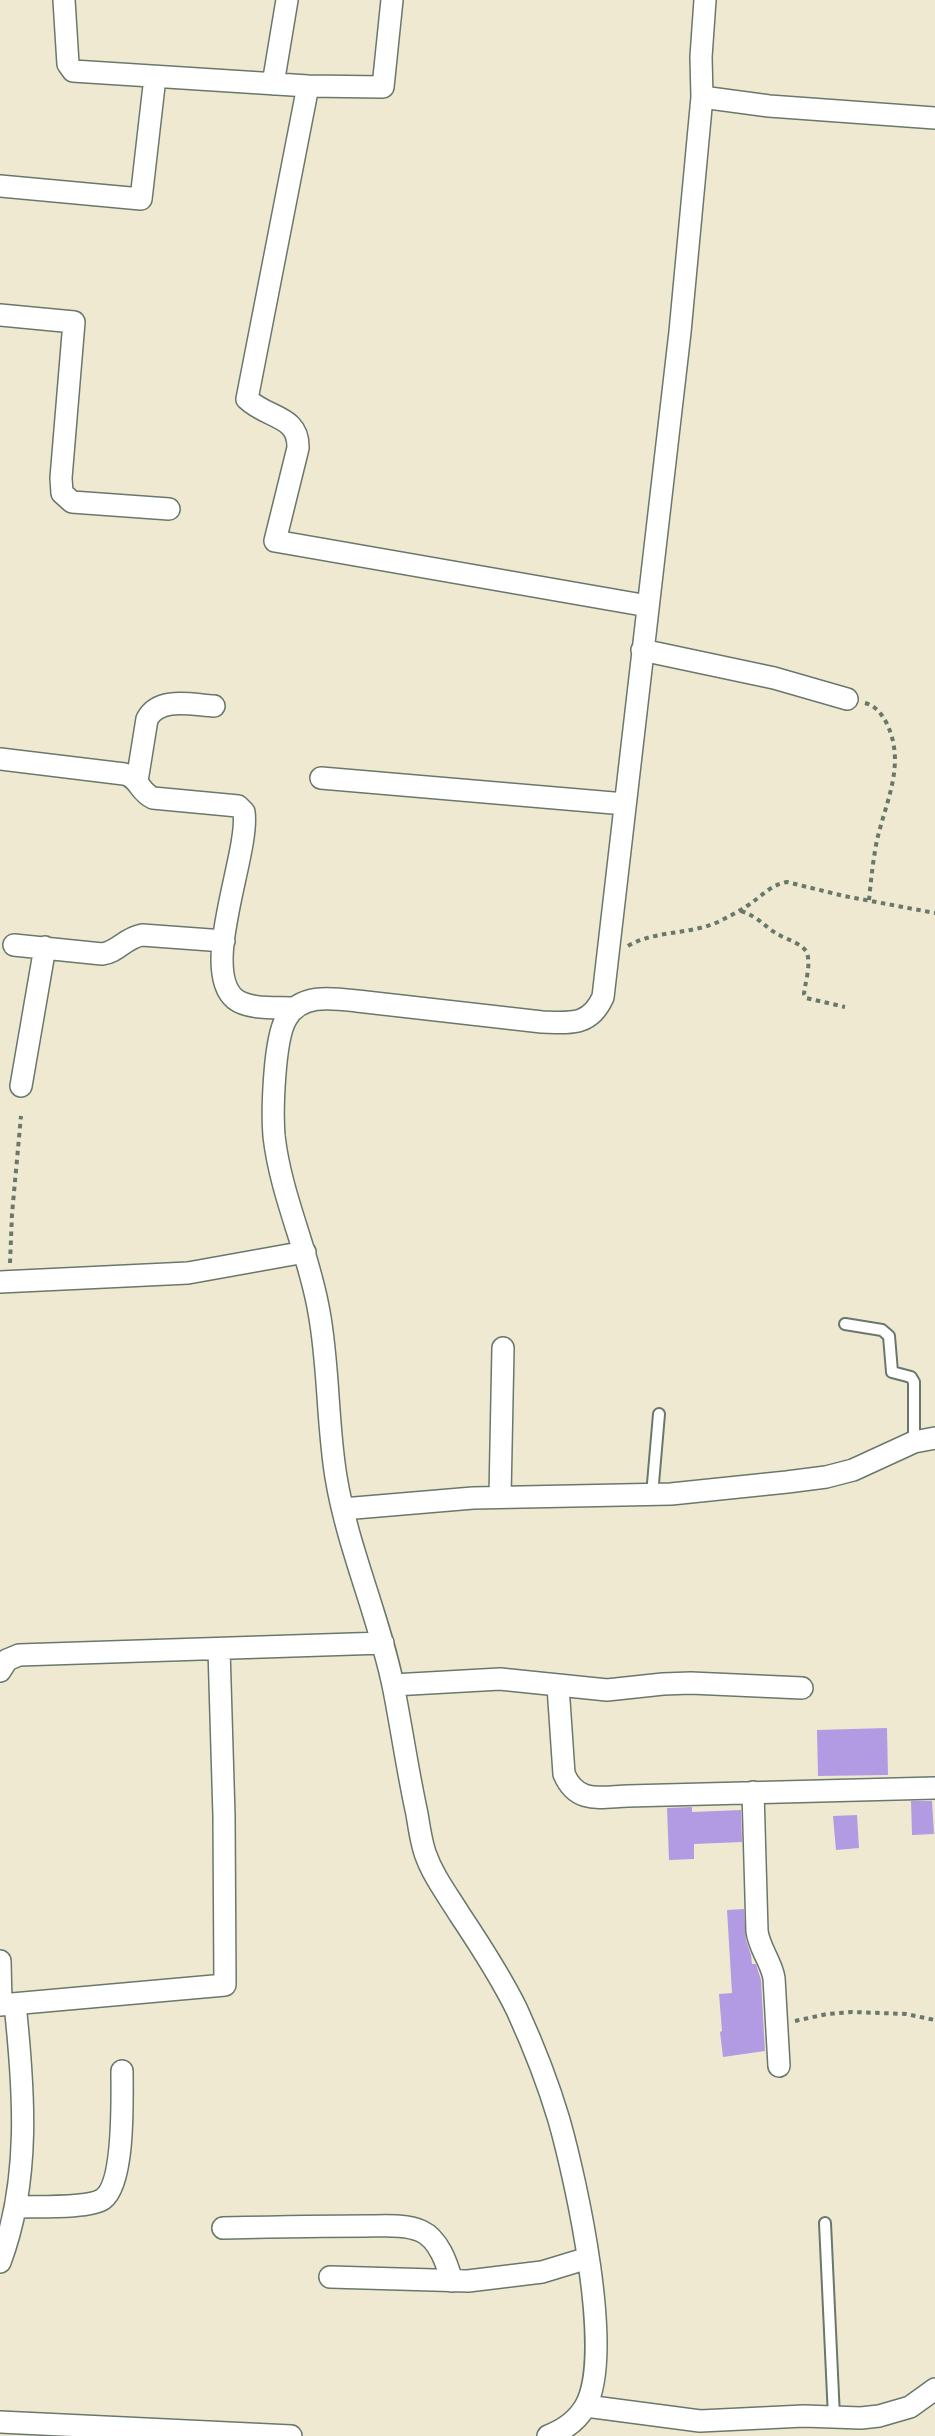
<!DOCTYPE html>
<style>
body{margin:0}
canvas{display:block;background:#efe9d2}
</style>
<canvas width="935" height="2436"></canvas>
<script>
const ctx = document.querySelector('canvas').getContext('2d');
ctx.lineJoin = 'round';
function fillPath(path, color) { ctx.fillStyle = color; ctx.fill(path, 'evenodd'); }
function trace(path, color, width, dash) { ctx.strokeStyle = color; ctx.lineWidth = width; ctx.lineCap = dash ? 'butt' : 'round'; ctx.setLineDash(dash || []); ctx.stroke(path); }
fillPath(new Path2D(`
 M 887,1728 L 888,1775 L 818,1776 L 817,1730 Z
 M 911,1801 L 932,1801 L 934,1834 L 912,1835 Z
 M 692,1807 L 692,1812 L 741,1810 L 742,1842 L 694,1844 L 694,1859 L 669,1860 L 667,1808 Z
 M 857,1815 L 859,1848 L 836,1850 L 833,1816 Z
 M 744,1909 L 746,1940 L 751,1955 L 752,1964 L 756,1964 L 761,1980 L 765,2051 L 723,2057 L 720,2032 L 722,2031 L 719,1994 L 732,1993 L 727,1910 Z`), '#b39be4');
const lane = new Path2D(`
 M 845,1324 L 882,1330 L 889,1336 L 892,1372 L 911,1377 L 914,1382 L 914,1442
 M 652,1495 L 659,1414
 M 825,2223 L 834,2417`);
const street = new Path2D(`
 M 64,0 L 68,64 L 73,71 L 308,86 L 383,87 L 392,0
 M 273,84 L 287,0
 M 308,86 L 247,399 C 268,419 299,415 298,448 L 275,541 L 648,606
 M 702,97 L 769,106 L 935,118
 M 0,186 L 141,199 L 155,77
 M 0,315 L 74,322 L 61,478 L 62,493 L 72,502 L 169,509
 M 642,650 L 774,678 L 847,699
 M 0,759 L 124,774 C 139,777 139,792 153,798 L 238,806 L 244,812 C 250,853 199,969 235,999 C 249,1010 277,1007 294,1008
 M 321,778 L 625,804
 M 137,781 L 147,719 C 159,696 193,705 214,706
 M 14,945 L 102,954 C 118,952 125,938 142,935 L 224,941
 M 21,1086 L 45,947
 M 0,1282 L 188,1273 L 305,1252
 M 500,1496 L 503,1348
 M 343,1509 L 473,1498 L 671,1494 L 787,1482 L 826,1477 L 853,1470 L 914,1442 L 935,1438
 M 0,1671 L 7,1660 L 19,1655 L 383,1643
 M 393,1685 L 500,1679 L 607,1690 L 663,1684 L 691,1683 L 802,1688
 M 558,1686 L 564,1774 C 577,1804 599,1797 628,1796 L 935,1788
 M 753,1792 L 757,1931 C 759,1948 771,1961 774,1978 L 779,2066
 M 0,1961 L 1,2005
 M 0,2005 L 225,1985 L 224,1816 L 219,1649
 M 15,2207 C 34,2206 89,2209 103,2199 C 125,2183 122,2097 122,2071
 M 223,2228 C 271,2227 319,2226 366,2226 C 383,2226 406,2224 421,2231 C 439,2239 447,2264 452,2281
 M 0,2262 C 31,2180 24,2089 15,2004
 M 330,2277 L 468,2281 L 542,2272 L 588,2258
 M 586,2406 L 700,2421 L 804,2416 L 861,2418 L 879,2416 L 910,2407 L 935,2389
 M 0,2422 L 291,2436
 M 548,2436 C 564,2430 576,2422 585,2407 C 615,2355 576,2180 559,2120 C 548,2083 533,2045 517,2010 C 501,1977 480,1945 460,1915 C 447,1894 433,1876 425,1853 C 421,1841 419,1827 417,1814 C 408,1773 402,1731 394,1690 C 380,1618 348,1550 336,1477 C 327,1422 329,1366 319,1312 C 309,1252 281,1197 274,1136 C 272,1111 274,1040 286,1019 C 300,993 332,998 357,1001 L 542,1022 C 571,1023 590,1026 603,997 L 680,332 L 702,97 L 701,57 L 705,0`);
trace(lane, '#68796b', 14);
trace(street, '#68796b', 24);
trace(new Path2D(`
 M 865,703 C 876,706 882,714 887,724 C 906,764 886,801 877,840 C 873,860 871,880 869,900
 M 741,911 C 761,918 765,928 781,936 C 789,940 801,944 806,951 C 812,962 805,983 804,994 L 806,998 L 845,1007
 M 628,946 C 655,930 689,935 718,922 C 728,917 738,912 747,906 C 761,897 770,885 787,882 L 844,896 L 935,913
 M 10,1263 L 12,1214 L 21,1116
 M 795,2021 L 827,2014 L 852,2012 L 906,2014 L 935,2020`), '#68796b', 4, [4.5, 4.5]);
trace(lane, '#fff', 10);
trace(street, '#fff', 21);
</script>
